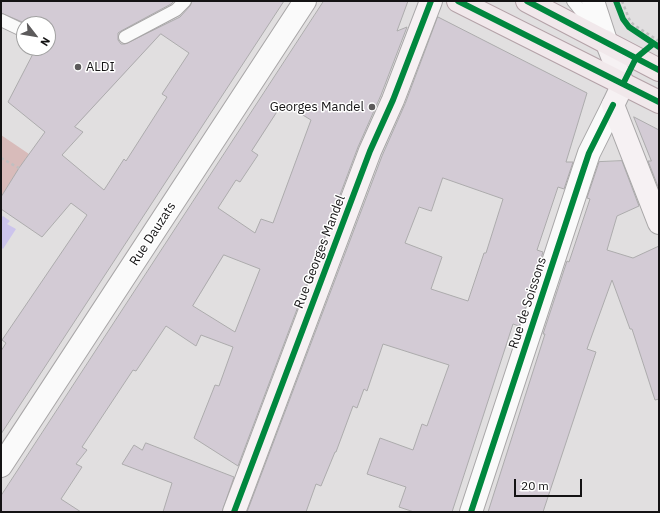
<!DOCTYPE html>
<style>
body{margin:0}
#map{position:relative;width:660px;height:513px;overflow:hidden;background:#e1dfe0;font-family:"IBM Plex Sans",sans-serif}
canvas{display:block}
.frame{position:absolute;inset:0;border:2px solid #141314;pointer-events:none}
.north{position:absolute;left:16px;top:16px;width:40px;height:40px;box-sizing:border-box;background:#fff;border:1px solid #a1a1a1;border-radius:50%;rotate:121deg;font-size:11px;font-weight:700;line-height:16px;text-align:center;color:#141314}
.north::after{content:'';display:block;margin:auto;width:14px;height:18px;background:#5c5a5b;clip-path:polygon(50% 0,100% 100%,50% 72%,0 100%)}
.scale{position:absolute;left:514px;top:479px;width:68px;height:18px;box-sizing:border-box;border:2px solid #141314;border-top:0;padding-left:5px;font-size:12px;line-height:14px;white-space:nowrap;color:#141314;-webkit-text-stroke:3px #fff;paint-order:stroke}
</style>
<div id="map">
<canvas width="660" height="513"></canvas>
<div class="frame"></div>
<div class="north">N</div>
<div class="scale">20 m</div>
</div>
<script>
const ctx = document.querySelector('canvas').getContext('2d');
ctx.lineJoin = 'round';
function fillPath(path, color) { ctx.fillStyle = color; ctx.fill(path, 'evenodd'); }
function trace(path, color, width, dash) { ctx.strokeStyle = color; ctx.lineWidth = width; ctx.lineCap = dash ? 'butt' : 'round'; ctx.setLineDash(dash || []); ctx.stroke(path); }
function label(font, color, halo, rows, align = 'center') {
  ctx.font = font + ' "IBM Plex Sans",sans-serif'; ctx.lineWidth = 3; ctx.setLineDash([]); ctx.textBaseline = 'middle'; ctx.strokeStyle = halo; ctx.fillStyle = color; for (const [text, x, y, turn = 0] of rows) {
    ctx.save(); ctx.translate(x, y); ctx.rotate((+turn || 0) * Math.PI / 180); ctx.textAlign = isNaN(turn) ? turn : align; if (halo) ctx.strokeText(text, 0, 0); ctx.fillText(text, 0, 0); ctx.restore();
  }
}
fillPath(new Path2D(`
 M 1,135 L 29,154 L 1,197 Z`), '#d8bbba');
fillPath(new Path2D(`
 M 3,216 L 10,221 L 7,224 L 16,229 L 3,249 L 1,247 L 1,218 Z`), '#ccc4ec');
const building = new Path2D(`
 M 1,1 L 174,1 L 171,4 L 121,31 L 118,33 L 118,40 L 121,44 L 125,44 L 180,17 L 190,6 L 192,1 L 284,1 L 1,434 L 1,351 L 6,343 L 2,340 L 87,215 L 71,203 L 42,237 L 1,209 L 1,197 L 19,168 L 45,132 L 8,102 L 36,48 L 48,48 L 48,24 L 27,24 L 1,13 ZM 161,34 L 189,53 L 162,94 L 167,97 L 126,161 L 124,159 L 104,190 L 62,155 L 83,132 L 75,127 Z
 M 324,1 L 408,1 L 397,31 L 407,27 L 381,95 L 358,147 L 238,466 L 194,438 L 215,385 L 219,386 L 233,347 L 201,335 L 196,346 L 166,326 L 136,371 L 133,370 L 82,447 L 87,450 L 76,464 L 82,467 L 61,499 L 81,512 L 1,512 L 1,496 ZM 283,103 L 311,120 L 273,223 L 261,219 L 255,233 L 218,208 L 236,180 L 240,182 L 258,155 L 252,151 ZM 224,255 L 260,269 L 235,332 L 193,306 Z
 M 438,17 L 587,93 L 566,162 L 573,162 L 564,189 L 558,187 L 537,250 L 543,252 L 519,326 L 513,324 L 452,512 L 414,512 L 399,507 L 406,487 L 367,474 L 380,438 L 413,450 L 422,424 L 427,426 L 449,365 L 383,344 L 367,391 L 364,389 L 357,408 L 353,406 L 336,452 L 335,452 L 321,486 L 316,484 L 306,512 L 247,512 L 382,156 L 405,104 ZM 443,178 L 503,199 L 486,253 L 484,253 L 468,301 L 431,289 L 442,257 L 405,243 L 419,207 L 431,211 Z
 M 634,117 L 659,130 L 659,189 L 648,161 L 651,161 Z
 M 622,161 L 639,206 L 617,216 L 607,250 L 633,258 L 659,246 L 659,399 L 655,400 L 632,329 L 630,329 L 612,280 L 587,349 L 596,352 L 543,512 L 488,512 L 545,334 L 543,334 L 567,261 L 569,262 L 590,199 L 587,198 L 599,162 Z
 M 146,443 L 234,477 L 222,512 L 163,512 L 172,483 L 122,464 L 134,445 L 142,450 Z`);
fillPath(building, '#d3cbd5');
trace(building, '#acabac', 1);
const lane = new Path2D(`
 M 573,1 L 597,31
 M 1,20 L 24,31
 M 125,37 L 176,10 L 185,1`);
const street = new Path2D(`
 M 593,1 L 606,41
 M 1,466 L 305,1
 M 471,512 L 583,171 L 589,153 L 613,105`);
const secondary = new Path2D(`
 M 606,41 L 623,84 L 613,105 L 659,223
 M 234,512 L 370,151 L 393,100 L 431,1`);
const primary = new Path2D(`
 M 458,1 L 659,102
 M 527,1 L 659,70`);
trace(lane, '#a8a6a7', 14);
trace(street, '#a8a6a7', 24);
trace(secondary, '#a8a6a7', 24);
trace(primary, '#b4a2a8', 24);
trace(new Path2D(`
 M 622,1 L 630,21 L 634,25 L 659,41
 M 1,158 L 19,168`), '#c0bfc0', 2.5, [3, 3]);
trace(lane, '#fafafa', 12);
trace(street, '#fafafa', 22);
trace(secondary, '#f6f1f3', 22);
trace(primary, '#f1e8eb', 22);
trace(new Path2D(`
 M 458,1 L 659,102
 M 527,1 L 659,70
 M 616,1 L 623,19 L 629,27 L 659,47
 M 623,84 L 636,58 L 653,44
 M 234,512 L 370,151 L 393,100 L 431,1
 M 471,512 L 583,171 L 589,153 L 613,105`), '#00873e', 6);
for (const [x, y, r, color] of [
 [78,67,4,"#5c5a5b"],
 [372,107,4,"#5c5a5b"]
]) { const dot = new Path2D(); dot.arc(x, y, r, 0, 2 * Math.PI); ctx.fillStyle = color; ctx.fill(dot); trace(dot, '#fff', 1.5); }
label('13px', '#141314', '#fff', [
 ["ALDI",86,67],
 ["Georges Mandel",364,107,"right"]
], 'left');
label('13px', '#141314', '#fff', [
 ["Rue Dauzats",153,234,-57],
 ["Rue Georges Mandel",320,252,-69],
 ["Rue de Soissons",528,303,-72]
]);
</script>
